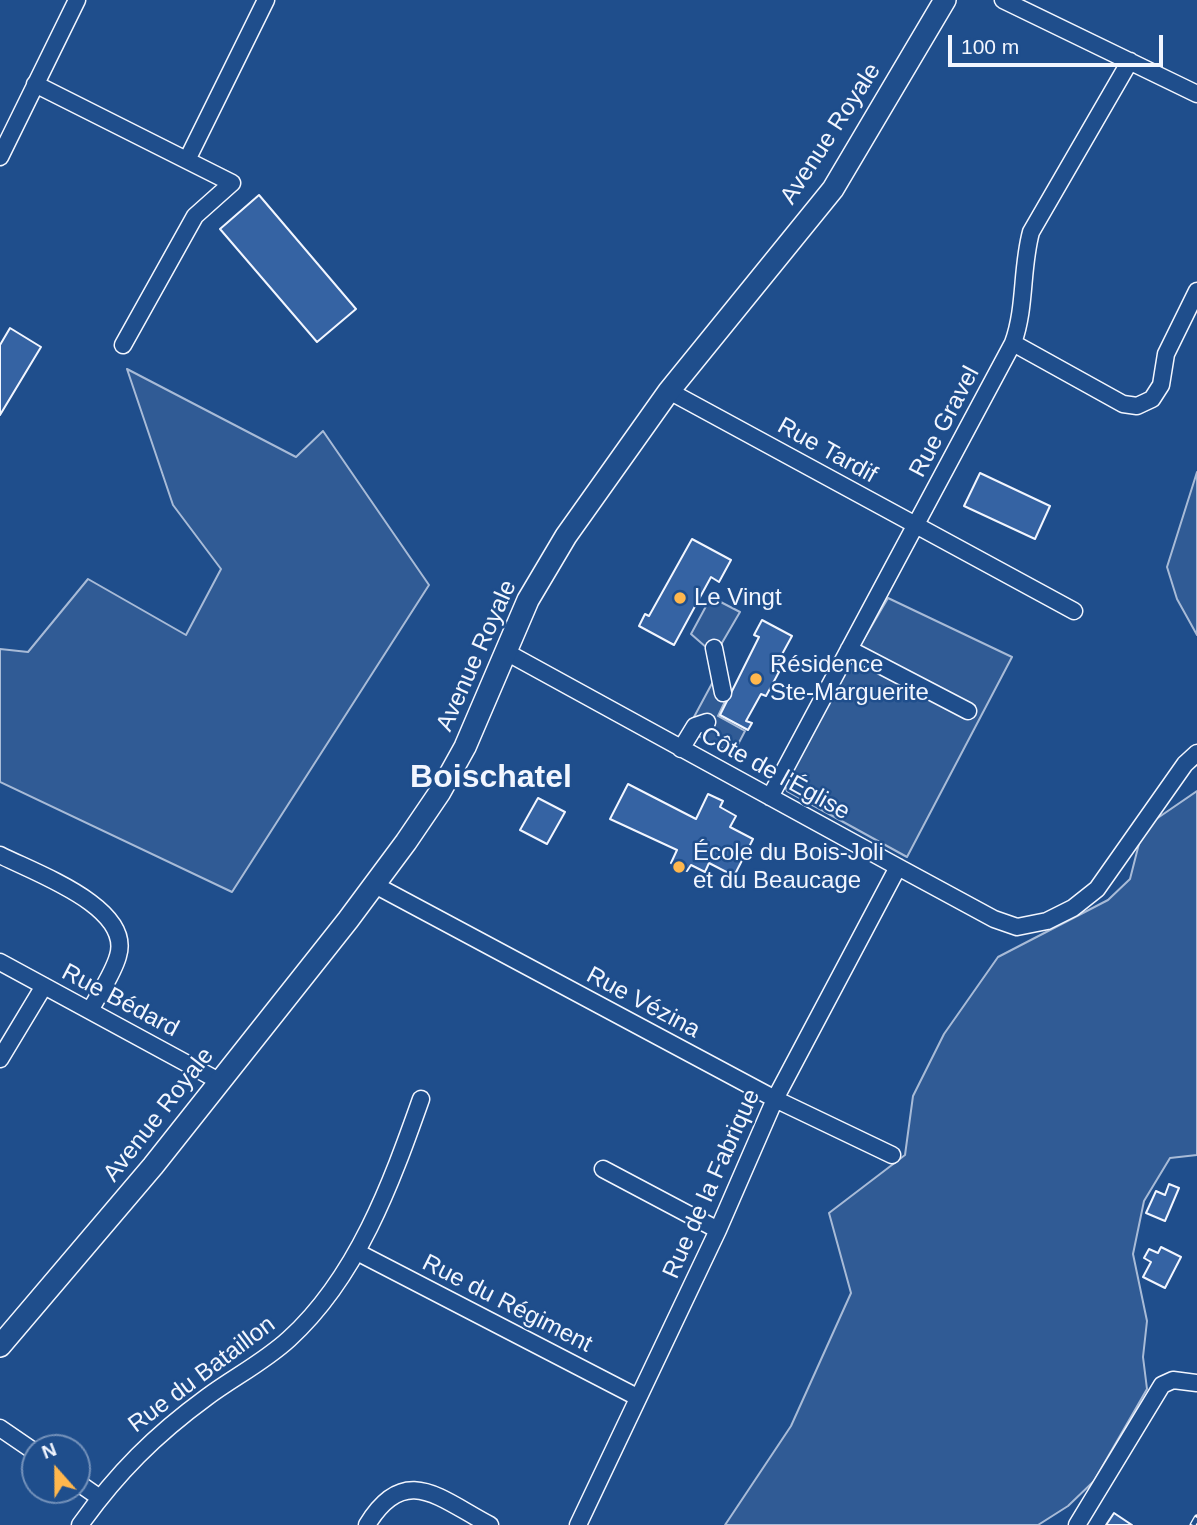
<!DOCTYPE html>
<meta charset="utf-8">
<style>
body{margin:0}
#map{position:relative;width:1197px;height:1525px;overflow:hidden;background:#1f4e8c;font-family:Arial,sans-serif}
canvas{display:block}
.north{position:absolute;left:21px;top:1434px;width:70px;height:70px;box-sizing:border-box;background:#1f4e8c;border:2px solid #7391ba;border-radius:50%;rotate:339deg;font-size:19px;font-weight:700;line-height:28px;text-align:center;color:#f2f6ff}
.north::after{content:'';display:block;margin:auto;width:24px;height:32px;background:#ffb74d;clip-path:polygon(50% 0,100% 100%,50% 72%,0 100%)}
.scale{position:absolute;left:948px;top:35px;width:215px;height:32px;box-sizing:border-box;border:4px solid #f2f6ff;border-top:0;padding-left:9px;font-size:21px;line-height:24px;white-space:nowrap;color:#f2f6ff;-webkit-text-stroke:5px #1f4e8c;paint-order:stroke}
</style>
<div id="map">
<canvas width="1197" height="1525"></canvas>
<div class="north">N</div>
<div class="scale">100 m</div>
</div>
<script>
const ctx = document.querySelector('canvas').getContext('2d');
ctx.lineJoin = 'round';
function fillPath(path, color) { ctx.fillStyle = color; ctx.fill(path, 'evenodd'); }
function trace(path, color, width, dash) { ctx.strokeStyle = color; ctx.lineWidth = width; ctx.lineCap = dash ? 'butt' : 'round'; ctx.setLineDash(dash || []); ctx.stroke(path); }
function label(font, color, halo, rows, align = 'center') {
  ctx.font = font + ' Arial,sans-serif'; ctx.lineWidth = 5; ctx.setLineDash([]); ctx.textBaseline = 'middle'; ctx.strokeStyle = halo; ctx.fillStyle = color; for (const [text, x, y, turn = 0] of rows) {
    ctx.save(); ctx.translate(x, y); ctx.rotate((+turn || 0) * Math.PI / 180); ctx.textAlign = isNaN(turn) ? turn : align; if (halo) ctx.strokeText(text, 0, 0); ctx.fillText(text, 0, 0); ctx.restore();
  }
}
const built = new Path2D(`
 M 127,369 L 296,457 L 323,431 L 429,585 L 232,892 L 0,782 L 0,649 L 28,652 L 88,579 L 186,635 L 221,569 L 173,505 Z
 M 1197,472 L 1197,635 L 1177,599 L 1167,567 Z
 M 711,597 L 740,612 L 719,648 L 707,648 L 691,634 Z
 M 888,598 L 1012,657 L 907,857 L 787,791 L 782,779 Z
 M 716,676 L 729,693 L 718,716 L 745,731 L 733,754 L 687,730 Z
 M 1197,791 L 1197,1155 L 1170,1158 L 1144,1201 L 1133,1254 L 1147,1321 L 1143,1357 L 1147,1389 L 1094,1481 L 1068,1506 L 1038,1525 L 725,1525 L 791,1426 L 851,1293 L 829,1213 L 905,1155 L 913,1096 L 944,1034 L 998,957 L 1108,900 L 1130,879 L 1143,828 Z`);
fillPath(built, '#305b95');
trace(built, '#a8bbd7', 2);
const building = new Path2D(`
 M 259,195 L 356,309 L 317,342 L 220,229 Z
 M 10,328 L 41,347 L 0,415 L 0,345 Z
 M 980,473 L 1050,506 L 1035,539 L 964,506 Z
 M 692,539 L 731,560 L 719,582 L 711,577 L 674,645 L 639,626 L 645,614 L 649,616 Z
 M 762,620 L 792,636 L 774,669 L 779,672 L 766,696 L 761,694 L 746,721 L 752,723 L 748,730 L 720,715 L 759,637 L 754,635 Z
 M 628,784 L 696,819 L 708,794 L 723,801 L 720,807 L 736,816 L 730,827 L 753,839 L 734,876 L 709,863 L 705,872 L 691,865 L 687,871 L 671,863 L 677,850 L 610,819 Z
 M 538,798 L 565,812 L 547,844 L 520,830 Z
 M 1169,1184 L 1179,1188 L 1165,1221 L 1146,1213 L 1156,1191 L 1165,1195 Z
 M 1161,1247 L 1181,1257 L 1165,1288 L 1143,1277 L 1151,1262 L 1144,1258 L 1149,1249 L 1158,1253 Z
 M 1114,1513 L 1132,1525 L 1106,1525 Z`);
fillPath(building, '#3563a3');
trace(building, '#f2f6ff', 2);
const minor = new Path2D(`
 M 1003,0 L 1197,94
 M 35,84 L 232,183 L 195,216 L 123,345
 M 0,157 L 77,0
 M 187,160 L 266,0
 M 1013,343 L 1123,404 L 1137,406 L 1152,399 L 1161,385 L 1166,354 L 1197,291
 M 669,391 L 1074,611
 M 714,648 L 723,693
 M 849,649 L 968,711
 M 506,652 L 898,867 L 994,919 L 1017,927 L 1047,921 L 1073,908 L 1097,889 L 1185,764 L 1197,753
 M 681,749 L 695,726 L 707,722
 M 770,797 L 1013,343 C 1026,307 1021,269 1031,232 L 1130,61
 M 0,855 C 35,873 133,907 118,956 C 113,974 100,992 91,1009
 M 375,885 L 775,1099 L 892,1155
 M 0,962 L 219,1081
 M 0,1059 L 44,986
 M 603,1169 L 718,1230
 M 357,1252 L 637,1397
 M 0,1428 L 35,1452
 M 77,1482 L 100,1498
 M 80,1525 C 117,1473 155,1435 207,1397 C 234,1377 264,1362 289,1339 C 357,1277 391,1184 421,1099
 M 367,1525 C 405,1462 440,1499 490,1525
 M 578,1525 L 718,1230 L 775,1099 L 898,867
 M 1077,1525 L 1162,1385 L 1173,1380 L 1197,1383`);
const major = new Path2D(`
 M 0,1346 L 153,1166 L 348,920 L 406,842 L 440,792 L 465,747 L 528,600 L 566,536 L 669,391 L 833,189 L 945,0`);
trace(minor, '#f2f6ff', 19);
trace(major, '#f2f6ff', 24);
trace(minor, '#1f4e8c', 16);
trace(major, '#1f4e8c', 21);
const rail = new Path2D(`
 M 1193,1525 L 1197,1518`);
trace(rail, '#f2f6ff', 7);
trace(rail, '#1f4e8c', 4.5, [13]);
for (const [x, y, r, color] of [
 [680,598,7,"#ffb74d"],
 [756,679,7,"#ffb74d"],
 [679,867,7,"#ffb74d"]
]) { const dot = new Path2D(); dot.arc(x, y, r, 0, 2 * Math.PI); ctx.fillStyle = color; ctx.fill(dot); trace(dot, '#1f4e8c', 2.5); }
label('24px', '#f2f6ff', '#1f4e8c', [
 ["Avenue Royale",831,134,-57],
 ["Rue Gravel",945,422,-62],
 ["Rue Tardif",827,451,29],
 ["Avenue Royale",477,656,-66],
 ["Côte de l'Église",775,774,29],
 ["Rue Bédard",120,1001,28],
 ["Rue Vézina",643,1003,28],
 ["Avenue Royale",159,1115,-52],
 ["Rue de la Fabrique",712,1184,-66],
 ["Rue du Régiment",507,1304,27],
 ["Rue du Bataillon",202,1375,-37]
]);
label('24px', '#f2f6ff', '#1f4e8c', [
 ["Le Vingt",694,598],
 ["Résidence",770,665],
 ["Ste-Marguerite",770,693],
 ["École du Bois-Joli",693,853],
 ["et du Beaucage",693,881]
], 'left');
label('bold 32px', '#f2f6ff', '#1f4e8c', [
 ["Boischatel",491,778]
]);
</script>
